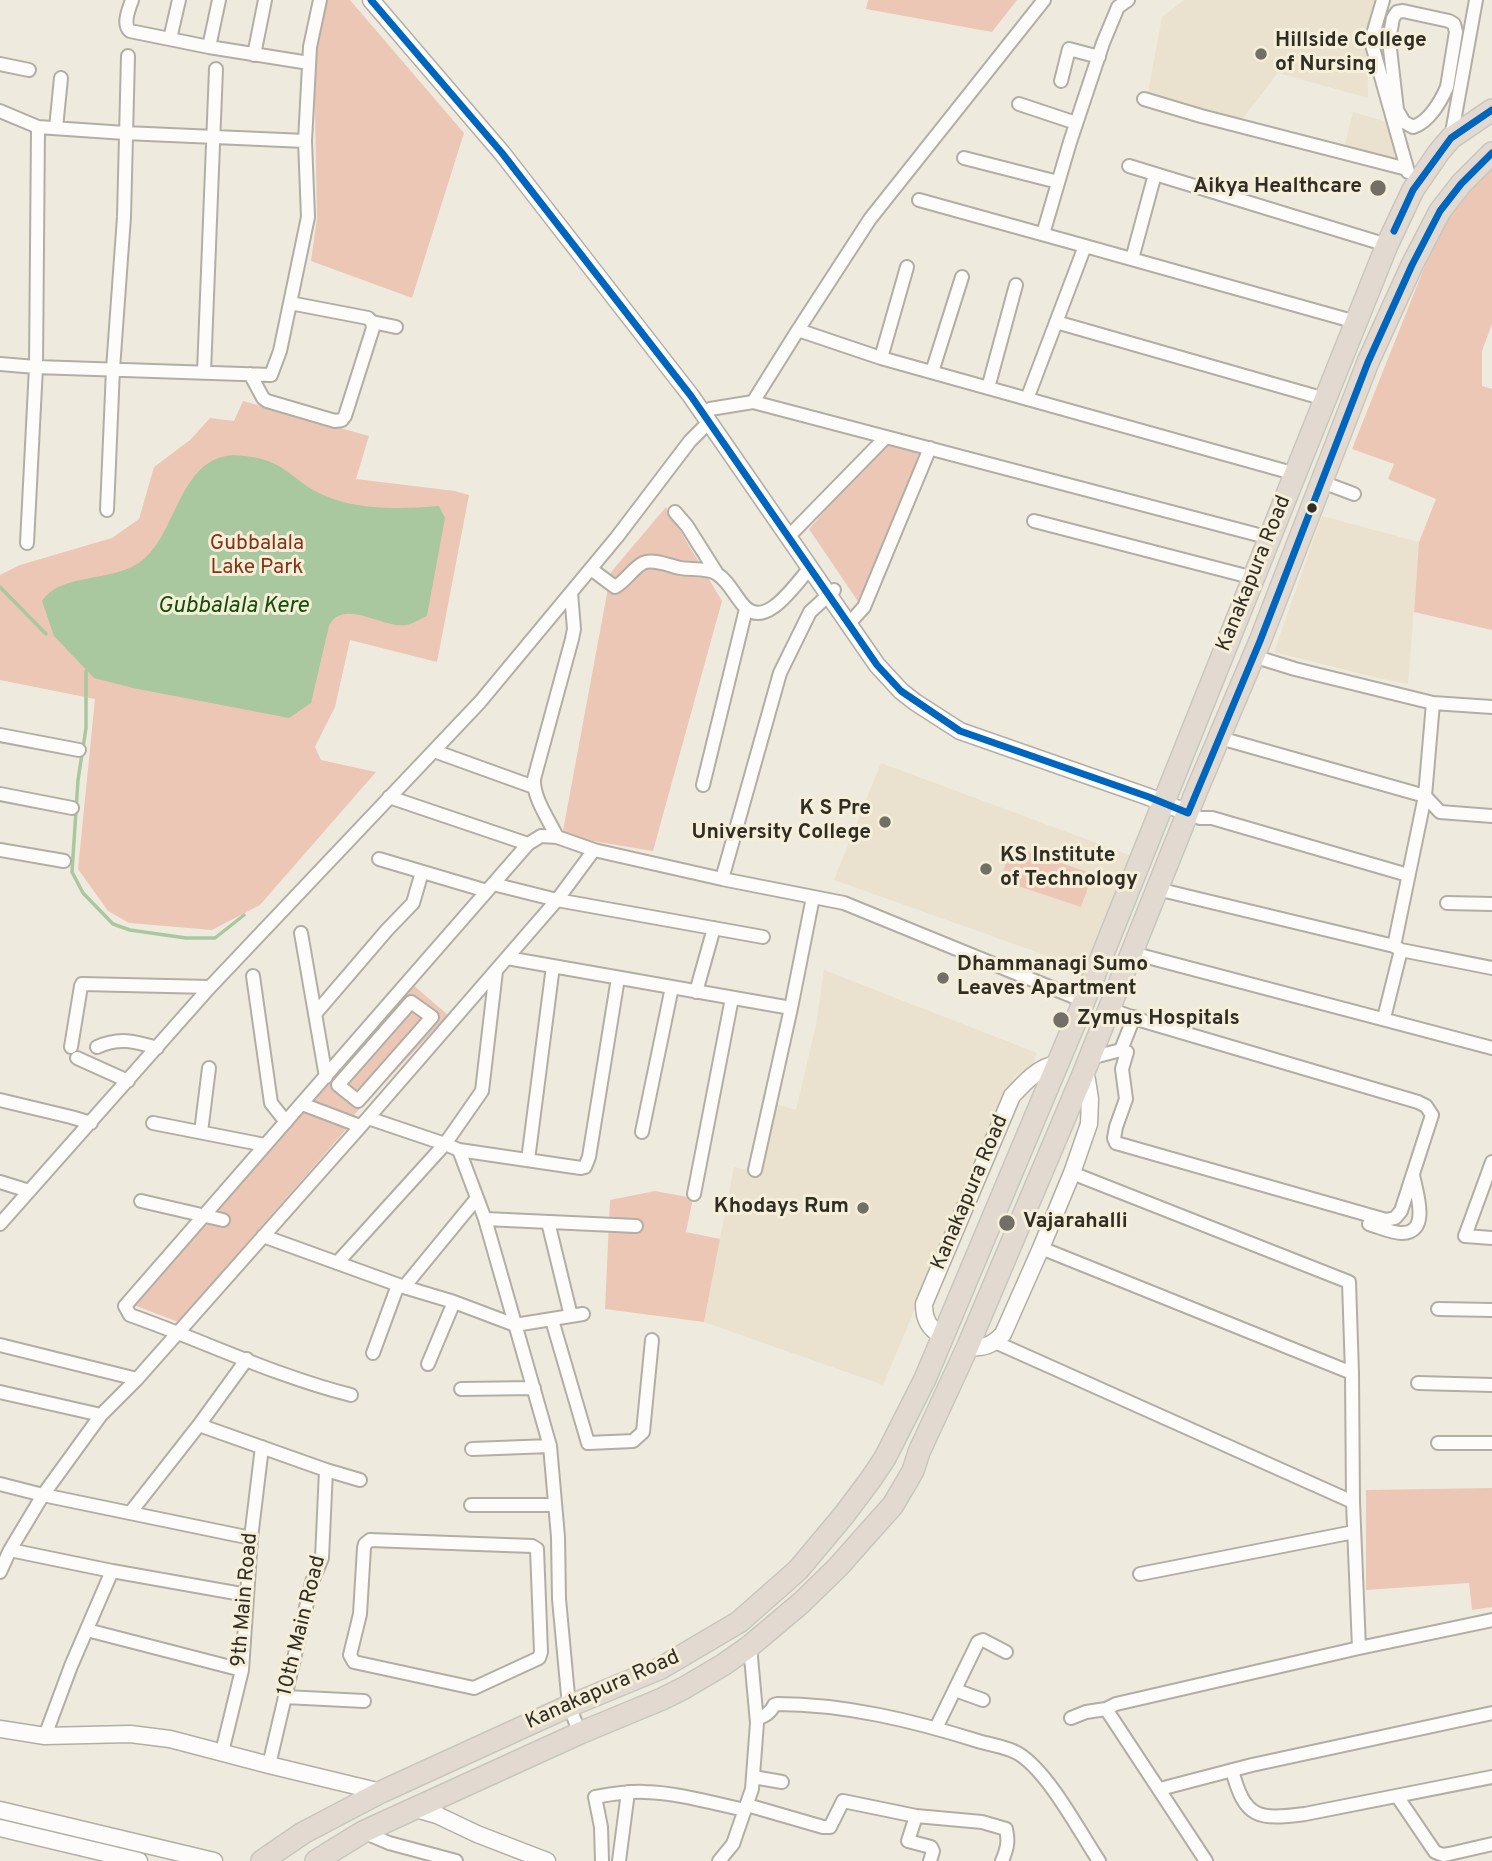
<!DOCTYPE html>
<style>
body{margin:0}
canvas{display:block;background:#efeade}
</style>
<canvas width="1492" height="1861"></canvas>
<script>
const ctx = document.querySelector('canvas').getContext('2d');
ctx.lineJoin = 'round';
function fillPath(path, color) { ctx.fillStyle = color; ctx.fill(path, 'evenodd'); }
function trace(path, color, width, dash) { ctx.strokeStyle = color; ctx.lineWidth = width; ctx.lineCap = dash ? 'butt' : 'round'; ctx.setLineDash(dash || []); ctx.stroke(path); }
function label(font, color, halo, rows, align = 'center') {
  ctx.font = font + ' Overpass,sans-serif'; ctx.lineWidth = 6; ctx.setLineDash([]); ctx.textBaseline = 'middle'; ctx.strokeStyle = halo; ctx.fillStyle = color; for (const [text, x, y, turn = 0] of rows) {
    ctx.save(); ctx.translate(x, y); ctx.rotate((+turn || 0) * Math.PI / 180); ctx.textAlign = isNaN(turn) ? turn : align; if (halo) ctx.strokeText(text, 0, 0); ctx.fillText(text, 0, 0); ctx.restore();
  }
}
fillPath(new Path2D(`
 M 1184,0 L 1375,0 L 1367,35 L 1368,98 L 1278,73 L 1240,122 L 1148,92 L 1162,17 Z
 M 1353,112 L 1387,122 L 1396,163 L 1344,148 Z
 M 1322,516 L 1419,542 L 1408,684 L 1378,678 L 1274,652 Z
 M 881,763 L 1137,858 L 1093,972 L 834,880 Z
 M 824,970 L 1037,1053 L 1032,1067 L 1015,1075 L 1001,1103 L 883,1385 L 704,1322 L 734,1167 L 758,1172 L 775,1104 L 796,1110 L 816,1025 Z`), '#eae2ce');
fillPath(new Path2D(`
 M 326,0 L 350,0 L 464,133 L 412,298 L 311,261 L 317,218 L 314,61 Z
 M 868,0 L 1017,0 L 992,32 L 866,9 Z
 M 1492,166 L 1492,324 L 1482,351 L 1482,386 L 1492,389 L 1492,630 L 1414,612 L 1419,542 L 1436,499 L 1388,479 L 1394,464 L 1352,449 L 1442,223 L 1480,176 Z
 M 243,401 L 369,436 L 356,479 L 455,491 L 469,495 L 437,662 L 350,640 L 335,707 L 315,747 L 321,760 L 376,772 L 260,905 L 212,930 L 129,923 L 108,911 L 78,869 L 95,699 L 0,680 L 0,575 L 20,565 L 112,538 L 139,519 L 154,467 L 190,440 L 210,418 L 234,421 Z
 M 886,441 L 923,454 L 859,603 L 809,529 Z
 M 666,507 L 722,601 L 653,851 L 562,836 L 611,572 Z
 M 1012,846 L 1093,874 L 1081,907 L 1000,880 Z
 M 412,984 L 448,1015 L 353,1116 L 312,1102 Z
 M 306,1109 L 349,1126 L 178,1322 L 134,1305 Z
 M 655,1191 L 693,1198 L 686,1232 L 720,1239 L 704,1322 L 605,1309 L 610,1200 Z
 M 1492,1488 L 1492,1607 L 1472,1610 L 1469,1583 L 1366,1590 L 1366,1490 Z`), '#edc7b6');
fillPath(new Path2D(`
 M 233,455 C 251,456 271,459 285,470 C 297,478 307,488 321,494 C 357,511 400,509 439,506 L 445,518 L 427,616 C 420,619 413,624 406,625 C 383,629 343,597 329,626 L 311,703 L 289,718 L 133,688 L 94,678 L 54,636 L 42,601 C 62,571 117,584 145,558 C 178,528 180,459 233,455 Z`), '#a9c89f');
trace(new Path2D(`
 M 0,587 L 46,634
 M 86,671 L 86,728 L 78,780 L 72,872 L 83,893 L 113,924 L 130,930 L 186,938 L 215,938 L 244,915`), '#a9c89f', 3.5);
const street = new Path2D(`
 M 132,0 C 129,9 122,24 130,31 L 209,47 L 309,63
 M 1383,0 L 1371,41 L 1408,172
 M 1403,11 L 1449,21 L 1454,24 L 1456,32 L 1447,87 C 1441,101 1429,122 1413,127 L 1404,122 L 1397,110 L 1389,40 L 1393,18 L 1397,12 Z
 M 170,39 L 179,0
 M 209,47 L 219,0
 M 254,55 L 265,0
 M 0,64 L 29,70
 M 1061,81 L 1069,49 L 1099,57
 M 1144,99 L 1201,116 L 1407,169
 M 1019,104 L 1076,123
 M 0,111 L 38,127 L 125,133 L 305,141 L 310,47 L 320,0
 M 38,127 L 36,367 L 271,375 L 280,351 L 308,217 L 305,141
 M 56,128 L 61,78
 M 1451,138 L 1476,0
 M 964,158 L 1058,182
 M 1129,166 L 1387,245
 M 919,200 L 1085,246
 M 1043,234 L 1070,142 L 1103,43 L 1118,7 L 1128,0
 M 1132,259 L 1155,174
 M 372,322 L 396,327
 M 1056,322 L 1325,399
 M 798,330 L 870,219 L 1044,0
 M 881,358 L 907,267
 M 0,364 L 36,367 L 27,543
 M 204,372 L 216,69
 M 932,372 L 962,277
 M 250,374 L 263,398 L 267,401 L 335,421 L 342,420 L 345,416 L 373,328 L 372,322 L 368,318 L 290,303
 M 988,388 L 1016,285
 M 1027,399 L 1085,246 L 1356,322
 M 753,402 L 798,330 L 881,358 L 1296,474
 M 710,409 L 753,402 L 1270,538
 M 1322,482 L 1354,494
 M 107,510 L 113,369 L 124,217 L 128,56
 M 675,512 L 687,526 L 716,572
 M 1034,521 L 1254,578
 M 794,531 L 886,437
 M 591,569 L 615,587 C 626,581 633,568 643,563 C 653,558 670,566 680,568 C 691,570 708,567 717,574 C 729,581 735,597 745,607 C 767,629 796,583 810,568
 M 854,618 L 864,607 L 930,448
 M 1253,656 L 1295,669 L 1433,703 L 1492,707
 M 0,735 L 79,750
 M 1220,738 L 1425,796 L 1433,703
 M 434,751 L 534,787
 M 703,785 L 746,609
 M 0,794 L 72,808
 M 1425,796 L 1440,812 L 1492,816
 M 389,797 L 528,844
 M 1188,813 L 1200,818 L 1212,818 L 1408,875
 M 557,837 C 549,820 533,798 534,779 L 572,639 L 574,629 L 571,593
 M 0,850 L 64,861
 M 594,850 L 557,900 L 763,937
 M 379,859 L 487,891
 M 722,879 L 780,673 L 810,612 L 834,590
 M 1157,889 L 1394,946 L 1425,796
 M 1447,903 L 1492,904
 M 301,933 L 326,1077
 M 1394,946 L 1401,950 L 1492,968
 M 1132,953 L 1492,1048
 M 507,958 L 791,1008 L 813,897
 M 253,976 L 271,1103 L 286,1122
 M 696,992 L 714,928
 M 411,1002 L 432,1017 L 358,1101 L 338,1085 Z
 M 1109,1009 L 1140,1020 L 1418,1102 L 1426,1106 L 1432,1115 L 1401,1211 L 1395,1218 L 1386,1220 L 1116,1143 L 1114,1138 L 1116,1127 L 1126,1099 L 1122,1069 L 1127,1052 L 1121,1050
 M 315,1014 L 387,930 L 413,903 L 422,872
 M 1384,1018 L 1401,950
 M 71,1047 L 81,986 L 82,984 L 210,987
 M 97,1047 C 119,1037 135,1041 157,1048
 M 1121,1050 L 1134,1017
 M 77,1058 L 128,1081
 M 1090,1058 L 1121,1050
 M 0,1100 L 71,1117 L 91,1123
 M 302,1104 L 360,1126
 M 368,1118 L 445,1144 L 459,1150 L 485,1219 L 550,1446 L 558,1537 L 559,1599 L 569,1706 L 580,1733
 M 153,1123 L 265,1145
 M 201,1132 L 209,1068
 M 642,1132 L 672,987
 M 459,1150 L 581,1168 L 585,1167 L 589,1157 L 618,978
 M 528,1160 L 553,966
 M 1492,1162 L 1465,1236 L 1492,1238
 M 755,1170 L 791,1008
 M 1072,1173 L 1349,1282 L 1352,1373 L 1353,1502 L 1359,1648
 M 0,1182 L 29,1191
 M 694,1194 L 732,998
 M 141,1201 L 223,1220
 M 485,1219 L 636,1226
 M 548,1222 L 571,1316
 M 0,1224 L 210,987 L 480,702 L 617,537 L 690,441 L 709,422
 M 1369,1224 C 1379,1227 1392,1233 1402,1233 C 1431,1233 1416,1191 1413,1175
 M 263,1236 L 404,1287 L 454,1302 L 515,1325 L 583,1314
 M 1041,1248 L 1352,1373
 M 337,1263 L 445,1144 L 482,1091 L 496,971
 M 404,1287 L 477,1198
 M 1438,1309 L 1492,1310
 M 552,1320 L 588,1443 L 633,1441 L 643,1432 L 652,1340
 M 995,1342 L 1353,1502
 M 0,1345 L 137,1379
 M 373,1353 L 398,1285
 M 428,1364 L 454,1302
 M 1418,1383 L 1492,1385
 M 461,1389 L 534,1388
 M 0,1392 L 101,1415
 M 351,1395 C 275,1376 204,1341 130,1315 L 125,1306 L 528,844 L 541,836 L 557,837 L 594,850 L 722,879 L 844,903 L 1084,1001
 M 199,1425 L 326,1470 L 322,1558 L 312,1582 L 269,1765
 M 1438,1443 L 1492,1443
 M 472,1449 L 550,1446
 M 326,1470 L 360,1480
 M 0,1484 L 43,1495 L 101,1415 L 137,1379 L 368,1118 L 557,900 L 493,884
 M 471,1505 L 555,1505
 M 130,1513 L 199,1425 L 247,1359
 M 370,1540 L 532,1546 L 537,1549 L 541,1652 L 539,1658 L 474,1688 L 354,1662 L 350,1655 L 360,1614 L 364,1548 L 365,1544 Z
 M 10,1550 L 112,1571 L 247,1595
 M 0,1572 L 10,1550 L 43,1495 L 251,1538
 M 1140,1574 L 1354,1532
 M 87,1630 L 242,1670
 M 955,1690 L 983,1700
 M 285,1697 L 364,1701
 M 1071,1718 L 1086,1712 L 1106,1709
 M 757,1719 C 764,1716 771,1713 774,1705 L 777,1704 C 845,1704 914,1721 978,1741 C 991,1745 1008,1747 1019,1754 C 1049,1773 1079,1831 1099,1861
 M 936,1728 L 978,1642 L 983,1640 L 1006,1652
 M 45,1736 L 71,1666 L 112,1571
 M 222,1752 L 242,1670 L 251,1538 L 262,1447
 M 1232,1770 C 1245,1819 1258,1820 1305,1814 L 1492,1777
 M 753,1777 L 782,1782
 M 1160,1789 L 1252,1765 L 1492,1713
 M 1397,1796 L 1435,1852 L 1443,1855 L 1449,1854 L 1492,1844
 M 747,1805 L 823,1827 L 830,1827 L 843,1801 L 916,1816 L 982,1822 L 1006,1829 C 1009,1842 1007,1849 1002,1861
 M 916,1816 L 908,1841 L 931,1847 L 933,1851 L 930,1861
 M 363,1832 L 389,1843 L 456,1861
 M 602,1861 L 601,1827 L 595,1797 C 612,1794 628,1791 645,1792 C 679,1793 712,1803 745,1810
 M 619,1861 L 628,1792
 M 719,1861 L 733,1844 L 752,1789 L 757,1723 L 750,1646
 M 1206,1861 L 1106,1709 L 1116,1704 L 1359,1648 L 1492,1620`);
const secondary = new Path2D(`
 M 371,0 L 502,153 L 691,396 L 877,665 L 901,691 L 915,702 L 960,731 L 1149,797 L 1188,813
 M 943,1337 C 929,1328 924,1320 924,1304 L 1012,1096 C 1022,1085 1041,1064 1056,1065
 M 968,1346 C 982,1350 994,1344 1003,1334 L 1041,1248 L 1072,1173 L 1089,1124 L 1090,1099 L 1087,1080 L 1082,1077
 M 0,1729 L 45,1736 L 130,1734 L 170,1739 L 269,1765 L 381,1792
 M 416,1809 L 437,1815 L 477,1834 L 547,1861
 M 0,1810 L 214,1861
 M 0,1828 L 139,1861`);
const highway = new Path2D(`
 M 262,1861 L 303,1833 L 381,1792 L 569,1706 L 661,1668 L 739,1622 L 798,1570 L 844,1515 L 871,1479 L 885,1458 L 925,1379 L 1084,1001 L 1387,245 L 1413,190 L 1439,152 L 1451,138 L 1492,110
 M 316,1861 L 363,1832 L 580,1733 L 662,1699 L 684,1688 L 723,1665 L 750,1646 L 801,1603 L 838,1567 L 893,1505 L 913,1471 L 919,1452 L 968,1346 L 1082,1077 L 1196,792 L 1260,641 L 1368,362 L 1412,265 L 1440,211 L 1461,184 L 1492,153`);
trace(street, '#b2aea5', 16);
trace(secondary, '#b2aea5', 19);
trace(highway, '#c8c6bf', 24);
trace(street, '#fdfcfa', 12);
trace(secondary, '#fdfcfa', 16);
trace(highway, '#e2dad0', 21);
trace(new Path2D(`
 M 371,0 L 502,153 L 691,396 L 877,665 L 901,691 L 960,731 L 1149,797 L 1188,813 L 1260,641 L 1368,362 L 1412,265 L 1440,211 L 1461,184 L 1492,153
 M 1394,231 L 1413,190 L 1451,138 L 1492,110`), '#0065bd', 7);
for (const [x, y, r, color] of [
 [1261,54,7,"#736f66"],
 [1378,188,9,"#736f66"],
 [1312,508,6,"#302d25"],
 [885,822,7,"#736f66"],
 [986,869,7,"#736f66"],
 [943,978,7,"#736f66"],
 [1061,1020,9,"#736f66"],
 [863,1208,7,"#736f66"],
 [1007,1223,9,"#736f66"]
]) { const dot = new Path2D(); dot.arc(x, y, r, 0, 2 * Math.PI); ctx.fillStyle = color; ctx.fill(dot); trace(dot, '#f5eed8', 2.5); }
label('bold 21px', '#302d25', '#f5eed8', [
 ["Hillside College",1275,42],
 ["of Nursing",1275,66],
 ["Aikya Healthcare",1362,188,"right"],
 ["K S Pre",871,810,"right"],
 ["University College",871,834,"right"],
 ["KS Institute",1000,857],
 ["of Technology",1000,881],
 ["Dhammanagi Sumo",957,966],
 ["Leaves Apartment",957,990],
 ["Zymus Hospitals",1077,1020],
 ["Khodays Rum",849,1208,"right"],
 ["Vajarahalli",1023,1223]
], 'left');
label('21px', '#843214', '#f5eed8', [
 ["Gubbalala",257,545],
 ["Lake Park",257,569]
]);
label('21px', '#302d25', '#f5eed8', [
 ["Kanakapura Road",1255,574,-68],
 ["Kanakapura Road",971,1193,-67],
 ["9th Main Road",246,1600,-85],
 ["10th Main Road",303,1626,-76],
 ["Kanakapura Road",603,1691,-24]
]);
label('italic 23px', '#0f5006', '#f5eed8', [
 ["Gubbalala Kere",233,607]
]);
</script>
